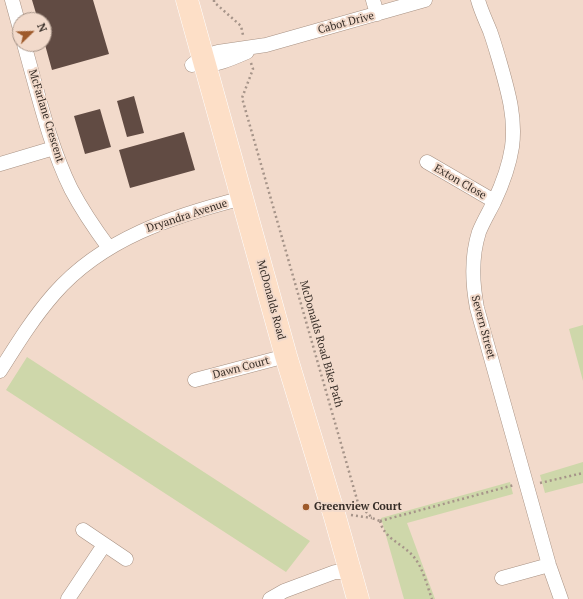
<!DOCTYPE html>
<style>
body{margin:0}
#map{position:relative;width:583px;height:599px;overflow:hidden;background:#f2dacb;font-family:"PT Serif",serif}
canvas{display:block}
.north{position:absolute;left:12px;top:12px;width:40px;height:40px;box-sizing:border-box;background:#f2dacb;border:1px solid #a79589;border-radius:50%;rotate:67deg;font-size:11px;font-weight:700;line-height:16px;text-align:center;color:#362d27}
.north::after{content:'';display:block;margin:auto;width:14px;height:18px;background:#9e5a2b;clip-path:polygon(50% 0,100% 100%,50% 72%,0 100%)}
</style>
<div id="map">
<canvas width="583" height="599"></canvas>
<div class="north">N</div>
</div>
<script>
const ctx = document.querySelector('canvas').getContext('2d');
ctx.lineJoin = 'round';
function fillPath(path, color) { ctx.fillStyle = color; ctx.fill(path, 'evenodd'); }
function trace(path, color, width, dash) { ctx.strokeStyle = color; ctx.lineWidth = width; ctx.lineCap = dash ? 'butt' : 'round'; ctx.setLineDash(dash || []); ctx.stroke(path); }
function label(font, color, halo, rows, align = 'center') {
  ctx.font = font + ' "PT Serif",serif'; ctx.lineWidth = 4; ctx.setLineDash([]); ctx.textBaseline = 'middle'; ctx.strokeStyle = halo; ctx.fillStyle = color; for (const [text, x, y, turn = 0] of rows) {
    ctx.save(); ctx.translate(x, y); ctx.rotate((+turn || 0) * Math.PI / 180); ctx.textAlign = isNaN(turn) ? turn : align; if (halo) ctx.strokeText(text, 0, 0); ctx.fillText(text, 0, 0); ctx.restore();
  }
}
fillPath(new Path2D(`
 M 583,325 L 583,381 L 569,329 Z
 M 27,357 L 310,541 L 286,572 L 6,390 Z
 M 583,462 L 583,483 L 545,493 L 540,475 Z
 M 510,482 L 513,494 L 407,523 L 435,599 L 404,599 L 381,518 Z`), '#ced7aa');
fillPath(new Path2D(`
 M 32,0 L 93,0 L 109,54 L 52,70 L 44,41 L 44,20 L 38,20 Z
 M 134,96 L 144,133 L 127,137 L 117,101 Z
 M 100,109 L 111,147 L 85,154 L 74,116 Z
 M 184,132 L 195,170 L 130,188 L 119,150 Z`), '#614b43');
const street = new Path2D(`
 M 12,0 L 20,29
 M 373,0 L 377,14
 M 478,0 C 481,11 486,21 490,31 C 494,42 497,53 500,63 C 508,91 516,118 512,147 C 509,167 502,185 494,202 C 489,212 483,222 479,232 C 471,257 472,282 477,308 L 549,565 L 561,599
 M 24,44 C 38,93 49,144 71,189 C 82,210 95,229 109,248
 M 192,65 L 203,56 L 218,52 L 266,45 L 425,0
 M 198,65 C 215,66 231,59 247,52
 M 427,162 L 494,201
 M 0,164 L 54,148
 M 0,371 C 17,344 33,318 54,294 C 103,238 173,216 243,198
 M 195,380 L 286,356
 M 83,530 L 126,559
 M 502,578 L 549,565
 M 68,599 L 104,545
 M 270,599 L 284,591 L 335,572 L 350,572`);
const primary = new Path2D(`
 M 187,0 L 286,356 L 335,517 L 358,599`);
trace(street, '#a79183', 15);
trace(primary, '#fff', 23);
trace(new Path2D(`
 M 214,0 L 214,2 L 241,26 L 243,35
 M 251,63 L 253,69 L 242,98 L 358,503 L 372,518 L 380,521
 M 540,483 L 583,473
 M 351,515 L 372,518
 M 380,521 L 514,485
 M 380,521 C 384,539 402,543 413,556 C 423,567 427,586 432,599`), '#a69489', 2.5, [2, 3]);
trace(street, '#fff', 14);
trace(primary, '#fddfc7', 22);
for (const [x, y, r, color] of [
 [306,507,4,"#9e5a2b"]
]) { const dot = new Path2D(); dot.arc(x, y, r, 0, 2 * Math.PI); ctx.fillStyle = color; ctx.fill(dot); trace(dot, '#f2dacb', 1.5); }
label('11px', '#362d27', '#f2dacb', [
 ["Cabot Drive",346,23,-15],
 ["McFarlane Crescent",46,116,73],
 ["Exton Close",460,182,30],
 ["Dryandra Avenue",187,216,-18],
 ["McDonalds Road",271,300,75],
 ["Severn Street",483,327,75],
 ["McDonalds Road Bike Path",321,344,74],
 ["Dawn Court",241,368,-15]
]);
label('bold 11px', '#362d27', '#f2dacb', [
 ["Greenview Court",314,507]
], 'left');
</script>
